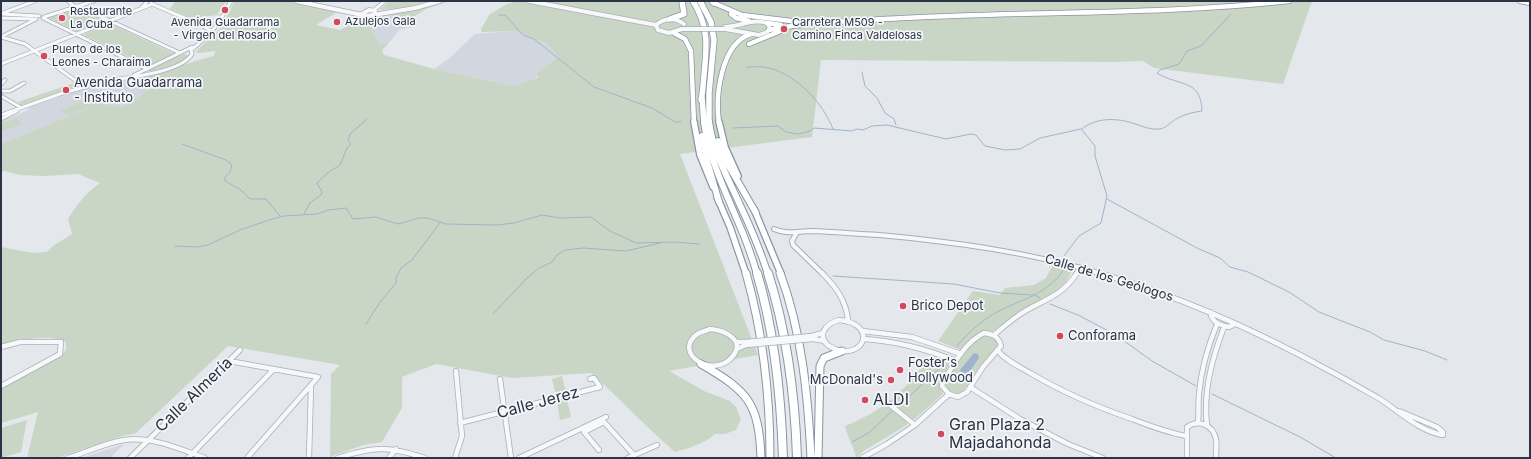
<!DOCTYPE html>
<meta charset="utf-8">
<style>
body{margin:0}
#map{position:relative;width:1531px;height:459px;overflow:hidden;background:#e4e7ec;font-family:Inter,sans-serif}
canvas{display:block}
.frame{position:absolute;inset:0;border:2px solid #2b3445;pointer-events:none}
</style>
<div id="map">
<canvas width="1531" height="459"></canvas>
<div class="frame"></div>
</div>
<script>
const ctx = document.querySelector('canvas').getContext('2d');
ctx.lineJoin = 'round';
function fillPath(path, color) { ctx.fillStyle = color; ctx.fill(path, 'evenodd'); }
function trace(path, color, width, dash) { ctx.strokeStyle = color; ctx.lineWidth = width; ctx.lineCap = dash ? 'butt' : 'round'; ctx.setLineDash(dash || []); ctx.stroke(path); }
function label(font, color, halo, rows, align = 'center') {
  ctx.font = font + ' Inter,sans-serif'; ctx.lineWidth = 3.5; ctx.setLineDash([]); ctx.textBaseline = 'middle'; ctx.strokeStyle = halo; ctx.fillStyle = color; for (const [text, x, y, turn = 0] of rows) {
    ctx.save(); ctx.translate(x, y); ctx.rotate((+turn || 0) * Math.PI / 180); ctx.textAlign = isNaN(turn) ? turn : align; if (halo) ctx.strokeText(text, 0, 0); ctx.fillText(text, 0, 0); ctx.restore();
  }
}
fillPath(new Path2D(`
 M 391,15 L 412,18 L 411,26 L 412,27 L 399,30 L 388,44 L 379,45 L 371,27 L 374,26 L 368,17 Z
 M 515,31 L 546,43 L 559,57 L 533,80 L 514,86 L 434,69 L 451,57 L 475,34 Z
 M 136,79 L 151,88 L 123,107 L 100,103 L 1,144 L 1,121 L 29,110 L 27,108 L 68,94 L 100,85 Z
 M 124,444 L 110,458 L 81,458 Z`), '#d2d6de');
fillPath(new Path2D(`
 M 175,1 L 227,1 L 217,14 L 220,14 L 219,15 L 191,18 L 170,9 Z
 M 235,1 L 290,1 L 339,11 L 316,25 L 340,30 L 359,19 L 423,8 L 444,1 L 449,1 L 426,9 L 412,18 L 391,15 L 368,17 L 374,26 L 371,27 L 379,44 L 388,44 L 382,50 L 384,55 L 434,69 L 514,86 L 537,78 L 538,77 L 537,73 L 559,57 L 546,43 L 515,31 L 482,32 L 481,29 L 490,14 L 507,4 L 518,1 L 1312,1 L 1283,84 L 1154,68 L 1143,61 L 1112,62 L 821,60 L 812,137 L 680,154 L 758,355 L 669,371 L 704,391 L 730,401 L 736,407 L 741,419 L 736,430 L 725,434 L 715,434 C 704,444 689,448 675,452 C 646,427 620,399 591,373 L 512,378 L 436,364 L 402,377 L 402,408 L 382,442 L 363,445 L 330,457 L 331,374 L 340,365 L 228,346 L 136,433 L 119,437 L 57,458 L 27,458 L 38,412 L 1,423 L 1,388 L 60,356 L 66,350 L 66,342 C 46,333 21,340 1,346 L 1,247 L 33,253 L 47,252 L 53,246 L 72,234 L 68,219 C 77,204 86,193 100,183 L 78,174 L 43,176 L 20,175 L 5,171 L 1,172 L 1,144 L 93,106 L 67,115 L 61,110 L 89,99 L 95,105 L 100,103 L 123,107 L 151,88 L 136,79 C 163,74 187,62 214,56 L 215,51 L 199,53 L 195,52 L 220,29 Z
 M 390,1 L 429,1 L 403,8 L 379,10 Z
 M 76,7 L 105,21 L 78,32 L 49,18 Z
 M 111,24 L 177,55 L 185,54 L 189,56 C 179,65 163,71 150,73 L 148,71 L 150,67 L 84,35 L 86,33 L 105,25 Z
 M 74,83 L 78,86 L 22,105 L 18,102 Z
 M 16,118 L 22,124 L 1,132 L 1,124 Z
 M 1054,263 L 1071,267 L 1073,270 L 1065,283 L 1055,292 L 1018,312 L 992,332 L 978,333 L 961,350 L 938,341 L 973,291 L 1000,295 L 1005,288 L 1034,285 L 1046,278 Z
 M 985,335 L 993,337 L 997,342 L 998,346 L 981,365 L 963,392 L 958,394 L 949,392 L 945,386 L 945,382 C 954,369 970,339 985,335 Z
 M 930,356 L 950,364 L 939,383 L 943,394 L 915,419 L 913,419 L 907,423 L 907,425 L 865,450 L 856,458 C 854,446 847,437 845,426 C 885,410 905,391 930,356 Z
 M 562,376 L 566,392 L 556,395 L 552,379 Z
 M 567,399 L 571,417 L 560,420 L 557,402 Z
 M 27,420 L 21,452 L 1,458 L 1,428 Z`), '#c9d6c5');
fillPath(new Path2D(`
 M 974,353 L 978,354 L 979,358 L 968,374 L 963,374 L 960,370 Z`), '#9fb4cc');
trace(new Path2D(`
 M 499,15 L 505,15 L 523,35 L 534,39 L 594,87 L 652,108 L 675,122 L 681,122
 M 747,67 C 754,67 762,66 769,68 C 797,75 823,103 833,129
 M 862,72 L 865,86 L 877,98 L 885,113 L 894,119 L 896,125
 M 733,128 L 778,126 L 786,132 L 798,134 L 810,131 L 814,128 L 852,131 L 857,129 L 863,130 L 872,126 L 887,125 L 946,139 L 971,134 L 976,135 L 985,146 L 1005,150 L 1020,149 L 1040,138 L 1081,129
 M 1082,129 C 1095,118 1114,118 1129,122 C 1140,125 1148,130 1160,129 C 1167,128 1171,121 1178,118 C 1185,114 1194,112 1202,111 C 1201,78 1179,87 1157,73 L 1160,70 L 1179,64 L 1187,51 L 1201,46 L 1231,14
 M 182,144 L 226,160 L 232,165 L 230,172 L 225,177 L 225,181 L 241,190 L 250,199 L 266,199 L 280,216
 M 1107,199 L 1197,248 L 1220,258 L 1230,267 L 1248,272 L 1289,292 L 1319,312 L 1370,332 L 1384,340 L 1425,351 L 1447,360
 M 304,214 L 310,203 L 321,195 L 322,192 L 317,183 L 329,172 L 340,165 L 347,148 L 351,144 L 348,141 L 350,134 L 367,119
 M 175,246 L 197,247 L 208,245 L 240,230 L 269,220 L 284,216 L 317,214 L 328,210 L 346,208 L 353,219 L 376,217 L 398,224 L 419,218 L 428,218 L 446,224 L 497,225 L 514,223 L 542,215 L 560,218 L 591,217 L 610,231 L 636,243 L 674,242 L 700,244
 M 1064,256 L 1079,236 L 1101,223 L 1107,196 L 1095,156 L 1095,146 L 1082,130
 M 833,276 L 954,284 L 1000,293 L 1031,295
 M 1033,294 L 1040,298
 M 1050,304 L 1078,315 L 1116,335 L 1152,361 L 1196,386
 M 493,314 L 528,277 L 539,268 L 552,262 L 557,255 L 565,250 L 583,248 L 626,251 L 660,243
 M 366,324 L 380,302 L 396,283 L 396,278 L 401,268 L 412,260 L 440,223
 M 957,346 C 967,334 979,323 992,315 C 1016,300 1051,295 1065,267
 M 1212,394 L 1300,437 L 1336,458
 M 899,406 L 945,363
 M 852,442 L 870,432 L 892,411`), '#9fb4cc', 1);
const minorFar2 = new Path2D(`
 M 68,1 L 74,6 L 78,6 L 180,53
 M 152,4 L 203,26 L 213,32
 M 142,7 L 148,1
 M 374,10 L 385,1
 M 3,13 L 35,1
 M 1,14 L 39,16
 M 44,17 L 94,1
 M 1,18 L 33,19
 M 43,18 L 147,69
 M 1,37 L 25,44 L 83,86
 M 1,37 L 36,19
 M 1,64 L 150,5 L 152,4 L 151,3
 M 147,69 L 192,47
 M 134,75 L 147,69
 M 104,81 C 125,78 181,73 192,54 L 191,50 C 213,33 218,25 231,1
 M 1,84 L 5,80
 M 1,91 L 10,91 L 24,83
 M 1,96 L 20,107
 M 1,115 L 60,94 L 106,81
 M 1,119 L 17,111`);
const minorFar1 = new Path2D(`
 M 774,229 C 787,235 798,231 812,231 C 835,232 857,234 879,235 C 955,242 1029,252 1102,274
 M 796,234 L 792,241 L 793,245 L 823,274
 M 1076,274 L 1080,267`);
const minor = new Path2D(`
 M 822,273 C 835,286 846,300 848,320
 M 1099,273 C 1180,296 1257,331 1330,371 C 1347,380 1364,390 1380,399 C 1400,412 1419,431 1443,435 L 1443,432 L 1437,427 L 1399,411
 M 1210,312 C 1212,322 1219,325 1229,327 L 1235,324
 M 839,320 C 879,324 864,360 835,349 C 832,348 828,346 825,342 C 818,331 829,323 839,320 Z
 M 710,329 C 724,330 746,340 733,356 C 714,380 673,354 696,335 C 699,332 706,331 710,329 Z
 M 863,331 L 912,337 L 961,354
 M 984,333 C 993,334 999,337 1001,346 L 983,367 L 967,392 L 958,397 L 949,394 L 942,386 L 943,382 C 954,364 964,343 984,333 Z
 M 994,335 C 1002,328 1010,321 1019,315 C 1041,300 1061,298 1077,273
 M 812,336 L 823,333
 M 813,339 L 825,341
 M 864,339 C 896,341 926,349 956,361
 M 736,342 L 746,342
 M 1,347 L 20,342 L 61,342 L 60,354 L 1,386
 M 737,349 L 746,345
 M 997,350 C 1006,361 1020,367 1032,374 C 1064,393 1097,407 1132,419 C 1150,426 1168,433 1187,436
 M 229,361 L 318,377 L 247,458
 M 500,379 L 511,458
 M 970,387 L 1020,419 L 1068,444 L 1103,458
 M 884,400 L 915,425
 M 1198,422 C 1199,413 1198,403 1199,394 C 1201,370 1208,346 1217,324
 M 460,423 L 600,387 L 594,378 L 590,379
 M 1207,425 C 1203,391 1212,359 1224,327
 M 599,450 L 584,432 L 604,422 L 634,455
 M 68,458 C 87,452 105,443 124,440 C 151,436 180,449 205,458
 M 130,458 L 240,350
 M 188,458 L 274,369
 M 309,458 L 311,387
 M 338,458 C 375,446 388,446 425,458
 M 389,458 L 396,449
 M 455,458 L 462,436 L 456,371
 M 519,458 L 606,417
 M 628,458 L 657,445
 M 862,458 L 887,444 L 915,425 L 949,394
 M 1187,458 L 1187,427 C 1199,419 1213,425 1216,439 C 1217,445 1216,452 1216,458`);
const tertiary = new Path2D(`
 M 296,1 L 367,16 L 415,8 L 440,1
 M 529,1 L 656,25
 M 362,14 L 369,10 L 375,11
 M 656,25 L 658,30 L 669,33 L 682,29 L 695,29
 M 656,25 C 664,18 675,17 684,24
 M 724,27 C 739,27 752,18 767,23 L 770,28 L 767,32 L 759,35 L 725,29`);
const trunkFar2 = new Path2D(`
 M 1520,1 L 1530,3
 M 714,3 L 742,15 L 791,21 L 811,21
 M 731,14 L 736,18 L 749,21
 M 767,23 L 781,25
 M 769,30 C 812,21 858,21 902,18 C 1031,11 1161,15 1289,1
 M 674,33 L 685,39 L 691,51 L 694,123
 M 749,44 L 783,30
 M 719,123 C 715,96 721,43 751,34`);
const trunkFar1 = new Path2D(`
 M 694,122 L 700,155 L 713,187
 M 719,122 L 725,147 L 738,176
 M 717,197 L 730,227 L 746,274
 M 754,209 L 781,274`);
const trunk = new Path2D(`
 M 746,273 C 763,333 770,395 770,458
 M 780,273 C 802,332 808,396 811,458
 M 701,364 C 748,391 759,403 761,458
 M 818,458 L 820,366 L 824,358 L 842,351`);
const motorwayFar2 = new Path2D(`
 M 693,1 C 709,27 707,46 704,75 C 703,84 703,92 701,100
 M 700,1 L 711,22 L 714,40 L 709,93 L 709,123
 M 712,1 L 714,3
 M 670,19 L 684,14 L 682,1
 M 702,97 L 704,123`);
const motorwayFar1 = new Path2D(`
 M 704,122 C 709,158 725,191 739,224 C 746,240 752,257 757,274
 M 709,122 C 713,152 728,178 740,205 C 751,228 760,250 768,274
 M 702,136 L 707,161 L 719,202
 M 718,141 L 726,161 L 756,213`);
const motorway = new Path2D(`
 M 757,273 C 775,333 781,396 783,458
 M 768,273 C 787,333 795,395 797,458`);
trace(minorFar2, '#a9aeb7', 4.5);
trace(minorFar1, '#a9aeb7', 6);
trace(minor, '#a9aeb7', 6);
trace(tertiary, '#a9aeb7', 5.5);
trace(trunkFar2, '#8b94a3', 6);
trace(trunkFar1, '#8b94a3', 8);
trace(trunk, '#8b94a3', 9);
trace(motorwayFar2, '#8b94a3', 7);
trace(motorwayFar1, '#8b94a3', 8);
trace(motorway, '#8b94a3', 10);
trace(minorFar2, '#f7f8fa', 3);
trace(minorFar1, '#f7f8fa', 4);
trace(minor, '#f7f8fa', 4.5);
trace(tertiary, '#f7f8fa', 4);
trace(trunkFar2, '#fff', 4.5);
trace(trunkFar1, '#fff', 5.5);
trace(trunk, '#fff', 7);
trace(motorwayFar2, '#fff', 5.5);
trace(motorwayFar1, '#fff', 6);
trace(motorway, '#fff', 8);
const minorBridge = new Path2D(`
 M 746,342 L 812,336
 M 746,345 L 813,339`);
const tertiaryBridge = new Path2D(`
 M 695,29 L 725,29`);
trace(minorBridge, '#a9aeb7', 6, []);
trace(tertiaryBridge, '#a9aeb7', 5.5, []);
trace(minorBridge, '#f7f8fa', 4.5);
trace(tertiaryBridge, '#f7f8fa', 4);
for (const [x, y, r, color] of [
 [225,10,4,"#d1495b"],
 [62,18,4,"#d1495b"],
 [337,22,4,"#d1495b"],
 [784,29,4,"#d1495b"],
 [44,56,4,"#d1495b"],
 [66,90,4,"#d1495b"],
 [903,306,4,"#d1495b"],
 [1060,336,4,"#d1495b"],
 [900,370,4,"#d1495b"],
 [891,380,4,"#d1495b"],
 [865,400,4,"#d1495b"],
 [941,434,4,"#d1495b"]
]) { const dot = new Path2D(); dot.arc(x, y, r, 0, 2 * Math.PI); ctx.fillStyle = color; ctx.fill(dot); trace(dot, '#f4f6f9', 1.5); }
label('11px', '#2b3445', '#f4f6f9', [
 ["Restaurante",70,12],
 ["La Cuba",70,25],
 ["Azulejos Gala",345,22],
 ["Avenida Guadarrama",225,23,"center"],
 ["- Virgen del Rosario",225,36,"center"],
 ["Carretera M509 -",792,23],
 ["Camino Finca Valdelosas",792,36],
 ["Puerto de los",52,50],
 ["Leones - Charaima",52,63]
], 'left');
label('13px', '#2b3445', '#f4f6f9', [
 ["Avenida Guadarrama",74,83],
 ["- Instituto",74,98],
 ["Brico Depot",911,306],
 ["Conforama",1068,336],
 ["Foster's",908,363],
 ["Hollywood",908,378],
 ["McDonald's",883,380,"right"]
], 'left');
label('13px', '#2b3445', '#f4f6f9', [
 ["Calle de los Geólogos",1109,278,17]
]);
label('16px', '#2b3445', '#f4f6f9', [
 ["Calle Almería",194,395,-44],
 ["Calle Jerez",538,403,-15]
]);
label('16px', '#2b3445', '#f4f6f9', [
 ["ALDI",873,400],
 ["Gran Plaza 2",949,425],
 ["Majadahonda",949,443]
], 'left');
</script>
